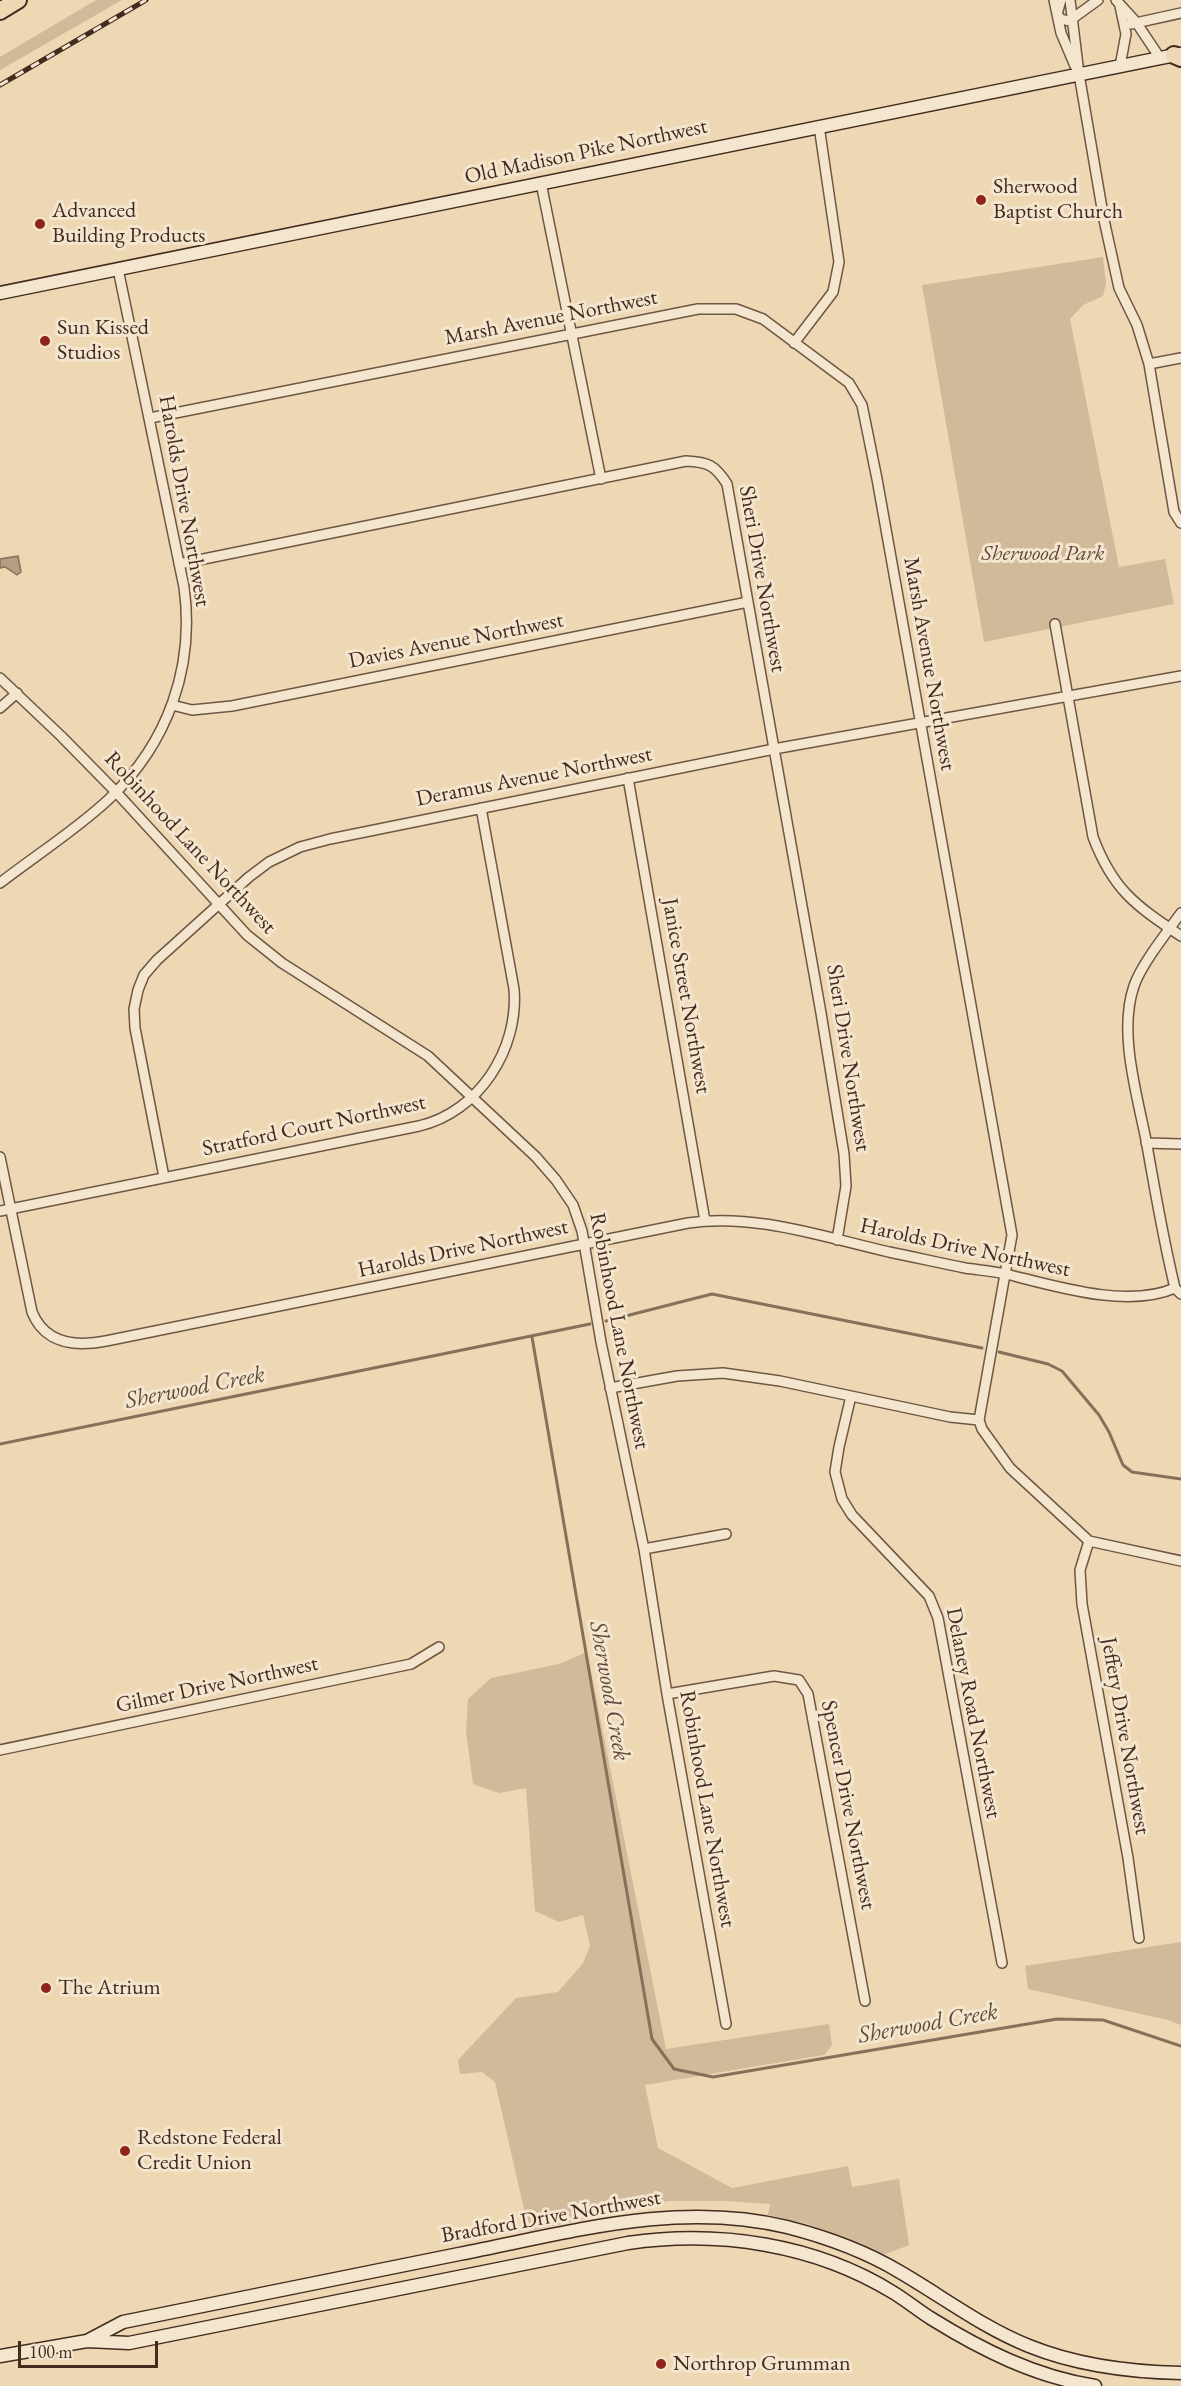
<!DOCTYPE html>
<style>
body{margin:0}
#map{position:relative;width:1181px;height:2386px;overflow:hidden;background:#eed7b3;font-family:"EB Garamond",serif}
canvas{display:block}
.scale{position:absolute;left:18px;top:2341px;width:140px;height:27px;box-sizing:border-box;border:3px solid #432b20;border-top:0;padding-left:8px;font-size:18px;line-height:21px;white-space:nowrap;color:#432b20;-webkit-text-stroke:4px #f4e5ce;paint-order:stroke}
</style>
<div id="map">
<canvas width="1181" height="2386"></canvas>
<div class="scale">100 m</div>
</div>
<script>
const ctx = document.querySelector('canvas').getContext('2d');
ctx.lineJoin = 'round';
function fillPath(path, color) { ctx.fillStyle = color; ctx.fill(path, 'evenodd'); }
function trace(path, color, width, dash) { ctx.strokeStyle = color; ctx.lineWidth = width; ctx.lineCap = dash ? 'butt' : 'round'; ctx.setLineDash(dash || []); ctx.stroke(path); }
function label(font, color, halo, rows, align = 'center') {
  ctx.font = font + ' "EB Garamond",serif'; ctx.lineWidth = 6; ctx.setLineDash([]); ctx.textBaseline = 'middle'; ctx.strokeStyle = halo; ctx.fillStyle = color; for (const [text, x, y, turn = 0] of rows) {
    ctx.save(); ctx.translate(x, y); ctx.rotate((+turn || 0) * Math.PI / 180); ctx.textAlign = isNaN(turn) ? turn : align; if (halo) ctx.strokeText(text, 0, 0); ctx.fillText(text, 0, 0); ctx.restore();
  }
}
fillPath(new Path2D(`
 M 96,0 L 122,0 L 0,70 L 0,57 Z
 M 1103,257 L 1106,284 L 1103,296 L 1083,305 L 1070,319 L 1119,567 L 1165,559 L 1174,604 L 984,642 L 922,285 Z
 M 587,1652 L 666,2049 L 829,2024 L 832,2045 L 824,2055 L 645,2085 L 658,2148 L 732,2188 L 848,2166 L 852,2187 L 899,2179 L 909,2245 L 883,2255 L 808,2224 L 768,2215 L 770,2204 L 726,2201 L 668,2201 L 529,2231 L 495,2082 L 482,2072 L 460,2074 L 458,2060 L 516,1998 L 558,1992 L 583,1963 L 590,1946 L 583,1915 L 559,1922 L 535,1911 L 526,1788 L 499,1793 L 473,1784 L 466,1731 L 468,1699 L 491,1678 L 559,1664 Z
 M 1181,1942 L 1181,2025 L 1168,2020 L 1028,1989 L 1025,1966 Z`), '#d1ba9a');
const water = new Path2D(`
 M 18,556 L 21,572 L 17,575 L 5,567 L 0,568 L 0,559 Z`);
fillPath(water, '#b49d81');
trace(water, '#876f5a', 1.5);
trace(new Path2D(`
 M 606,1321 L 712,1294 L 982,1348
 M 532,1337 L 652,2039 L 674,2069 L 713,2077 L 1057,2019 L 1103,2020 L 1181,2046
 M 999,1352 L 1048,1364 L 1062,1371 L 1099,1415 L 1109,1432 L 1123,1465 L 1132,1472 L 1181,1479
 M 0,1444 L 590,1324`), '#876f5a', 3);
const street = new Path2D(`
 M 1054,0 L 1061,33 L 1075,66
 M 1061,0 L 1057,14 L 1061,19 L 1069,21 L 1098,0
 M 1070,0 L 1079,74 L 1104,220 L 1119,288 L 1137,325 L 1149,364
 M 1116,0 L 1136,22 L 1160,58
 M 1120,6 L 1126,34 L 1120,66
 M 1131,24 L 1181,13
 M 541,183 L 601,479
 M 794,343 L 833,292 L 839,262 L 819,126
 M 1181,358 L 1149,364 L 1174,512 L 1181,523
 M 150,418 L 698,309 L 736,309 L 763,319 L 849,383 L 862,405 L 877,479 L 1012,1235 L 979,1420 L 982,1429 L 1010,1468 L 1089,1541 L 1181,1561
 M 179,564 L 686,461 C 708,462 715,465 727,484 L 821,1013 L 844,1154 L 846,1186 L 837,1240
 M 1055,624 L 1093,837 C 1113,890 1135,905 1181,936
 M 0,678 L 61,736 L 116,792 L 247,935 L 282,963 L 428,1056 L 536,1157 L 556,1180 L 573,1205 L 582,1231 L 601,1342 L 644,1549 L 667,1694 L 726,2024
 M 172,705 L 192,710 L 232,706 L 748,602
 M 0,708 L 17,693
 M 628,778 L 705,1221
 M 0,883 C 36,855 76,830 109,799 C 168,743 195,667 184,587 L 118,269
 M 1181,913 C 1167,932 1141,965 1134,986 C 1118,1032 1137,1094 1146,1140 C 1155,1190 1163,1239 1175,1288 L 1181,1294
 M 1146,1143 L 1181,1144
 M 0,1157 L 32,1312 C 45,1344 76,1347 106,1341 L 688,1223 C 755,1213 823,1237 889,1252 C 914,1257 940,1263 965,1268 C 978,1270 992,1271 1006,1274 C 1055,1286 1127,1309 1175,1288
 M 164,1177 L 135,1028 L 134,1009 L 138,990 L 144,975 L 157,960 L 249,877 L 269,862 L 300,847 L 330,839 L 774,749 L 1181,676
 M 0,1211 L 419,1126 C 479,1112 519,1049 514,989 L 481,808
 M 610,1388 L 677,1376 L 723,1373 L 780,1381 L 950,1417 L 979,1420
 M 851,1396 L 839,1447 L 835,1472 L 842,1499 L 852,1515 L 929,1596 L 938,1618 L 1002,1963
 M 1089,1541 L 1080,1570 L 1082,1604 L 1128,1858 L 1139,1938
 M 644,1549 L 726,1534
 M 667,1694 L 774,1676 L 799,1680 L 808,1694 L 865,2001
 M 0,1750 L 411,1664 L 439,1647`);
const secondary = new Path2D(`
 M 0,293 L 1180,54
 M 87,2341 L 123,2322 C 235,2299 347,2276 459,2254 C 568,2233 677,2200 787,2227 C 826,2237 865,2251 900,2272 C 943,2297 982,2327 1029,2346 C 1076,2365 1131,2372 1181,2373
 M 0,2356 L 87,2341 L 129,2343 L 628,2243 C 719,2230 815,2244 894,2293 C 907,2301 919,2311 932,2319 C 982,2350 1036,2377 1095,2386`);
const highway = new Path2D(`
 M 0,11 L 18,0
 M 1174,55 L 1181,58`);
trace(street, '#6e5645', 12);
trace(secondary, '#432b20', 15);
trace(highway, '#432b20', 20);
trace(street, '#f4e5ce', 9);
trace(secondary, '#f4e5ce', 12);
trace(highway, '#eed7b3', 16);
const rail = new Path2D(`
 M 0,85 L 146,0`);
trace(rail, '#432b20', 5);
trace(rail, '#f4e5ce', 3, [9]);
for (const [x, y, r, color] of [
 [981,200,6,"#8f2418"],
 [40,224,6,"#8f2418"],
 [45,341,6,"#8f2418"],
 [46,1988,6,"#8f2418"],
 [125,2151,6,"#8f2418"],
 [661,2364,6,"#8f2418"]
]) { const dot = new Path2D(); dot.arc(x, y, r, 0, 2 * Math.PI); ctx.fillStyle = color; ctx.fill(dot); trace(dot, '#f4e5ce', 2); }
label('22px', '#432b20', '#f4e5ce', [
 ["Old Madison Pike Northwest",586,152,-12],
 ["Marsh Avenue Northwest",551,318,-11],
 ["Harolds Drive Northwest",184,501,80],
 ["Sheri Drive Northwest",762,579,80],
 ["Davies Avenue Northwest",456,641,-11],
 ["Marsh Avenue Northwest",929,664,80],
 ["Deramus Avenue Northwest",534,777,-11],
 ["Robinhood Lane Northwest",190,843,47],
 ["Janice Street Northwest",686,996,80],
 ["Sheri Drive Northwest",848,1058,81],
 ["Stratford Court Northwest",314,1126,-12],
 ["Harolds Drive Northwest",965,1248,12],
 ["Harolds Drive Northwest",463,1249,-12],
 ["Robinhood Lane Northwest",619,1331,79],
 ["Gilmer Drive Northwest",217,1685,-12],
 ["Delaney Road Northwest",973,1713,79],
 ["Jeffery Drive Northwest",1125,1736,80],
 ["Spencer Drive Northwest",848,1805,79],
 ["Robinhood Lane Northwest",707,1809,80],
 ["Bradford Drive Northwest",551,2217,-10]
]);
label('22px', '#432b20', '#f4e5ce', [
 ["Sherwood",993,187],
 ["Baptist Church",993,212],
 ["Advanced",52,211],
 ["Building Products",52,236],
 ["Sun Kissed",57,328],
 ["Studios",57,353],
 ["The Atrium",58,1988],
 ["Redstone Federal",137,2138],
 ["Credit Union",137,2163],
 ["Northrop Grumman",673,2364]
], 'left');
label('italic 22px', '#5f4838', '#f4e5ce', [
 ["Sherwood Park",1043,554]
]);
label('italic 24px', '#5f4838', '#f4e5ce', [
 ["Sherwood Creek",195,1388,-11],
 ["Sherwood Creek",609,1691,80],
 ["Sherwood Creek",928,2024,-10]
]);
</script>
